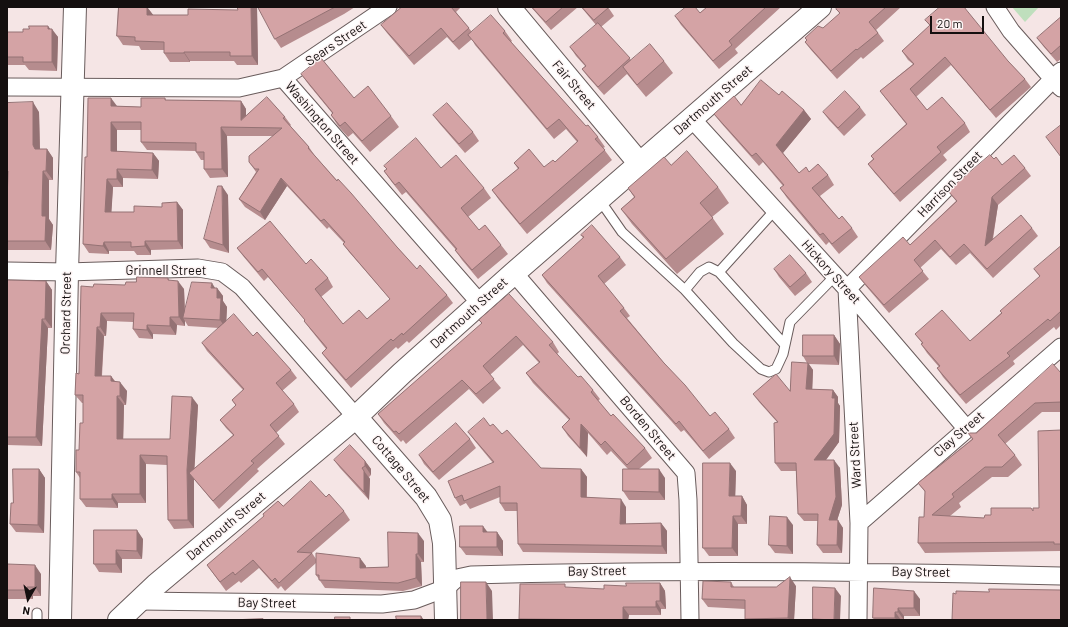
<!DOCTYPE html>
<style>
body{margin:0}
#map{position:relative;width:1068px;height:627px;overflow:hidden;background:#f5e5e5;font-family:Barlow,sans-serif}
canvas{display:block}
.frame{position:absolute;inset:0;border:8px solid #140f0f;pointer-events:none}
.north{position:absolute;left:8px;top:579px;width:40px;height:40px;-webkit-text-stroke:3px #fdf4f4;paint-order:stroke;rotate:189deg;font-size:11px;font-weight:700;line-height:16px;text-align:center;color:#140f0f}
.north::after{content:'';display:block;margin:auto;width:14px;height:18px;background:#140f0f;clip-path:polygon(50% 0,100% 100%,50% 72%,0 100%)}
.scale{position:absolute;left:930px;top:16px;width:54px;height:18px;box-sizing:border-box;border:2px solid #140f0f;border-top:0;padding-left:5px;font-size:12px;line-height:14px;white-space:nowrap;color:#140f0f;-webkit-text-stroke:3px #fdf4f4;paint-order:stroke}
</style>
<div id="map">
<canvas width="1068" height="627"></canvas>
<div class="frame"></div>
<div class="north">N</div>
<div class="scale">20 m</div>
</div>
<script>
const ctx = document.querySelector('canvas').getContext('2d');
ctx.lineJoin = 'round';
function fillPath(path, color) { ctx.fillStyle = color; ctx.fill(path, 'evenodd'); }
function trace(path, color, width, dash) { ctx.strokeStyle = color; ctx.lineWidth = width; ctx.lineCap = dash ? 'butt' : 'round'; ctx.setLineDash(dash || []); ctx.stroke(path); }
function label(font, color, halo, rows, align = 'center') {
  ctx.font = font + ' Barlow,sans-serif'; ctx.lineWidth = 3; ctx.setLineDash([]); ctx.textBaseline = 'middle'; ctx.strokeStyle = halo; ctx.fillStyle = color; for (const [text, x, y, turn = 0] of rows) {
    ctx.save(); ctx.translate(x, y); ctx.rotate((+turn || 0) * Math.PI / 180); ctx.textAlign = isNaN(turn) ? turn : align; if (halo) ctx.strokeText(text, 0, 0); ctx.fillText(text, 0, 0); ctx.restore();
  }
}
fillPath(new Path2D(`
 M 1012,7 L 1039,7 L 1025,22 Z`), '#bfdfbd');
const service = new Path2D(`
 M 599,199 L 622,232 L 685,290 L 733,343 L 761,369 L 769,372 L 776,369 L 783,354 L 790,322 L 835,276
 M 775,210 L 719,272 L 785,345
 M 685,290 L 700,272 L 709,267 L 719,272
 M 37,620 L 37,613`);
const minor = new Path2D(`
 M 995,7 L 1011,31 L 1061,88
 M 283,78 L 480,303
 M 7,87 L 239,88 L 283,78 L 388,7
 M 692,119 L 847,289 L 966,428
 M 7,271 L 67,272 L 198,268 L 222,272 L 242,287 L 356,417
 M 514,273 L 686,473 L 688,500 L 690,620
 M 859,523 L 1061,347
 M 139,601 L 382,604 L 414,600 L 446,588 L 457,578 L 471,575 C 668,569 864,571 1061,576
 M 858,620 L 859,523 L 847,289 L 1061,71`);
const tertiary = new Path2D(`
 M 509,7 L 640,164
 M 60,620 L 67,272 L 75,7`);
const secondary = new Path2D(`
 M 356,417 L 426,497 L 440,520 L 444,543 L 446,620
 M 119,620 L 156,585 L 356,417 L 402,373 L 514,273 L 820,7`);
trace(service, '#695c5c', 11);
trace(minor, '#695c5c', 19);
trace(tertiary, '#695c5c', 24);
trace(secondary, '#695c5c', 24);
trace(service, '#fff', 9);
trace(minor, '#fff', 17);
trace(tertiary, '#fff', 22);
trace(secondary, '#fff', 22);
fillPath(new Path2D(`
 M 16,7 L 33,7 L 33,8 L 16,8 Z
 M 99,7 L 147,7 L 153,15 L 188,15 L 238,10 L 257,7 L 258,65 L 237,65 L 234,61 L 190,61 L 190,62 L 170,62 L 164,53 L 164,50 L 141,50 L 139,46 L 123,45 L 117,36 L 118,8 L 99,8 Z
 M 258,7 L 355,7 L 344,14 L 281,48 L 275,39 Z
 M 402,7 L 461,7 L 456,12 L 472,32 L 505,31 L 512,41 L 511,42 L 534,68 L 586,126 L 598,137 L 605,147 L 603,148 L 612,160 L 527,234 L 499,200 L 492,190 L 518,169 L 514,163 L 544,167 L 555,162 L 577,142 L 566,129 L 554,139 L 475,45 L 472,39 L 459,50 L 447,37 L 414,65 L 387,33 L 381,25 Z
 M 531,7 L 578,7 L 551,30 Z
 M 581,7 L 608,7 L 614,16 L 601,27 L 631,60 L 664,61 L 673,73 L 646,97 L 627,74 L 604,95 L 588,77 L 582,69 L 585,66 L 576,56 L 570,47 L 596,25 Z
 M 707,7 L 781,7 L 735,49 L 738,53 L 719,69 L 681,25 L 675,16 L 700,13 Z
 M 838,7 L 901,7 L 876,30 L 884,41 L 863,59 L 861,57 L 837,79 L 811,50 L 805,42 L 823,28 L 840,14 L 836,9 Z
 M 1061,17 L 1061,59 L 1057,62 L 1043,46 L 1037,38 Z
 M 925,20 L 1008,61 L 1025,79 L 1031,87 L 996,118 L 951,65 L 916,97 L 927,110 L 965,123 L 970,132 L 943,155 L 947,160 L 900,202 L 874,172 L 868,164 L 873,159 L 871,156 L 906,124 L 886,99 L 880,91 L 913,64 L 908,60 L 902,51 L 930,26 Z
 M 50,29 L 58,37 L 57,71 L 29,70 L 25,65 L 7,65 L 7,32 L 23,32 Z
 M 301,74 L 391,116 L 399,127 L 370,152 L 353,133 L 348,137 L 338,126 L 331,115 L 332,113 L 309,85 Z
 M 779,95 L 804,110 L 811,119 L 783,153 L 799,173 L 809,172 L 828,175 L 834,185 L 820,196 L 839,219 L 852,228 L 858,237 L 839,254 L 829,242 L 826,245 L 787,198 L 780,188 L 783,186 L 763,162 L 759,166 L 721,123 L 714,114 L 741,105 Z
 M 165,98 L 166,100 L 241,101 L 246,109 L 246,115 L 285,117 L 291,125 L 290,126 L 309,147 L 315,156 L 397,247 L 417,269 L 447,295 L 453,303 L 409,343 L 407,341 L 398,349 L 396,347 L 351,388 L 328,361 L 322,353 L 326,349 L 310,329 L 304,321 L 305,320 L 268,277 L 264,281 L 243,256 L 237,248 L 306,264 L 328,278 L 333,287 L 321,297 L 343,324 L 367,319 L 390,299 L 349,252 L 343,244 L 344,243 L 329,227 L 327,229 L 287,186 L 265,220 L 245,207 L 239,199 L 256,172 L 249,162 L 273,136 L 227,136 L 228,177 L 210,178 L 204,169 L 204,160 L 201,160 L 196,152 L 196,151 L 147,150 L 141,142 L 141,130 L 117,130 L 117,152 L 153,153 L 159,161 L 158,179 L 123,178 L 123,187 L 113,187 L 111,212 L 134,212 L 162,207 L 177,202 L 183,210 L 183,249 L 151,250 L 151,255 L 137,255 L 134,251 L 109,251 L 109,254 L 89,253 L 83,244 L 87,157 L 117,106 L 141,107 Z
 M 7,103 L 39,112 L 40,149 L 47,149 L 53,158 L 53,180 L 49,180 L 49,219 L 53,225 L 51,250 L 7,250 L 7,203 L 8,180 L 7,180 Z
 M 860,107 L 866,115 L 844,136 L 829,120 L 823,112 Z
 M 433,115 L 473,132 L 479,141 L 465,153 L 439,123 Z
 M 994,159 L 1002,165 L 1025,168 L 1031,176 L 998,205 L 993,239 L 1032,228 L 1038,236 L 993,278 L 970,253 L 956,265 L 941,249 L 920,268 L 929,279 L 889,313 L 865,285 L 859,277 L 910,245 L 956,201 L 948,191 Z
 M 671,165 L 718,187 L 729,203 L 712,217 L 724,234 L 677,274 L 632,224 L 621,209 L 634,197 L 628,188 Z
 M 384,166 L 441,168 L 484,188 L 491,198 L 468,217 L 479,230 L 501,245 L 508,254 L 478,279 L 462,260 L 455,250 L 456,250 L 406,192 L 402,195 L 391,181 L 384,171 L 387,169 Z
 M 228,195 L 229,253 L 210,248 L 204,239 Z
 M 581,235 L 620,257 L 626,265 L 604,284 L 624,308 L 630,316 L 627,318 L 664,363 L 710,416 L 729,429 L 735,438 L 709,459 L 684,430 L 681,432 L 547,283 L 542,275 L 583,238 Z
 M 1061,246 L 1061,325 L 1056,330 L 1054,327 L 1013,361 L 1015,364 L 966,404 L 943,377 L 937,368 L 939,367 L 927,353 L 921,344 L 922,343 L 915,334 L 970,341 L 1001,313 L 1040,277 L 1034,269 Z
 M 774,269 L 806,273 L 812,282 L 795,296 L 779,277 Z
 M 168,278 L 169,280 L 184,289 L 185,311 L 215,288 L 217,288 L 223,296 L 223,301 L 227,307 L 226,322 L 253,336 L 291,370 L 297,378 L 282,391 L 294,404 L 299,412 L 276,433 L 285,444 L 257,469 L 259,471 L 219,509 L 194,479 L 194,528 L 174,529 L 168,520 L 167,465 L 146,464 L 146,503 L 118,503 L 118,508 L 86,507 L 80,499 L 80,478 L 76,472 L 83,423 L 83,403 L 82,403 L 75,395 L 93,287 L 125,285 L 136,282 ZM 107,321 L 133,322 L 133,329 L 139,338 L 153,339 L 153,334 L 176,335 L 177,325 L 185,326 L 185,321 L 188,326 L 219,328 L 202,343 L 207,351 L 243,390 L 232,400 L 236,406 L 220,420 L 226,428 L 233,435 L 194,469 L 198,405 L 170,439 L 123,439 L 124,405 L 126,405 L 127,391 L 115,381 L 111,376 L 102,376 L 104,336 L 106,336 Z
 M 7,280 L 46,281 L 52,290 L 52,328 L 48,328 L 42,446 L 7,445 Z
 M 479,320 L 553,342 L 559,352 L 557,354 L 576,375 L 593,390 L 600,399 L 598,401 L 611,416 L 645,448 L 652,458 L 639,469 L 665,478 L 665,500 L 629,500 L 623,491 L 628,469 L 611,451 L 607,455 L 588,433 L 587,457 L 568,436 L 562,427 L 569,420 L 533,383 L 526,373 L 539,363 L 523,345 L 490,375 L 501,388 L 483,404 L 469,389 L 406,444 L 403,440 L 401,442 L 384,423 L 378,414 L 482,324 Z
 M 834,335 L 840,344 L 839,365 L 809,364 L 813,370 L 812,389 L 833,390 L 838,397 L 838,403 L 840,406 L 839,442 L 826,460 L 840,468 L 842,505 L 837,520 L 843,528 L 842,553 L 823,553 L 817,545 L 818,521 L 804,521 L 798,514 L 796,471 L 781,471 L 775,463 L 777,422 L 759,402 L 753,394 L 790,391 L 807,363 L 803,356 Z
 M 1061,373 L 1061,412 L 1042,412 L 1005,444 L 1015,455 L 1022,465 L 1008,477 L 992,477 L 959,503 L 961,507 L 950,516 L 984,518 L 991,515 L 1033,511 L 1039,508 L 1061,430 L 1061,553 L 1060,551 L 925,553 L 918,543 L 924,517 L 925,492 L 918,483 L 972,439 L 968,433 L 976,433 Z
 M 490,426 L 502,434 L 541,468 L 581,469 L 587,477 L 587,497 L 626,507 L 626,524 L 661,523 L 667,531 L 667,554 L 523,552 L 518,544 L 518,511 L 505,511 L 500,503 L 500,497 L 470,509 L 466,503 L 460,506 L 455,498 L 493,463 L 474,440 L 468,432 Z
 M 470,439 L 476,448 L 439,480 L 424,464 L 419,455 Z
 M 334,460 L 365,461 L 371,469 L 371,475 L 369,477 L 370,479 L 369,500 L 340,468 Z
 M 39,469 L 45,478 L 44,533 L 16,532 L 10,524 L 13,503 Z
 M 736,471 L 735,496 L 742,496 L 747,505 L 747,524 L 738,524 L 738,556 L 709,556 L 703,548 Z
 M 326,497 L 344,511 L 350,520 L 312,553 L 316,559 L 366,566 L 366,568 L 388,567 L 424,541 L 424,562 L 421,562 L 422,586 L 403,591 L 325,588 L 316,575 L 316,563 L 285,591 L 281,586 L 278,589 L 259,568 L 241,583 L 239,581 L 226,591 L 207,565 L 283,506 Z
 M 793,525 L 793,554 L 775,553 L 769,545 Z
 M 94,530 L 143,539 L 142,559 L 122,559 L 122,573 L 99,572 L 94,564 Z
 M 487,532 L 497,532 L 503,541 L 503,556 L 466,555 L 460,547 Z
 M 7,564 L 41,574 L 41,596 L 33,596 L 33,599 L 7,599 Z
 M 731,582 L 734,587 L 776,587 L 796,586 L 794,620 L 746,620 L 745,619 L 745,609 L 708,607 L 702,599 Z
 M 660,583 L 665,591 L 666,609 L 661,609 L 661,615 L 629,615 L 628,620 L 520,620 L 519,619 L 568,588 L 604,589 Z
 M 874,588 L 920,599 L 920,616 L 904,616 L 904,620 L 875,620 L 873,618 Z`), '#b68c8e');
fillPath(new Path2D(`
 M 147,7 L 154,16 L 147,15 Z
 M 251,7 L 257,7 L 258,65 L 252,56 Z
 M 48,26 L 52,31 L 52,29 L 58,37 L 57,71 L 52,62 L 48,29 Z
 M 184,52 L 190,61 L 190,62 L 184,53 Z
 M 111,98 L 117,106 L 111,106 Z
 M 241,101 L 246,109 L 246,128 L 241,120 Z
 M 33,102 L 39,112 L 40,154 L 35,149 L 33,145 Z
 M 804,110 L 811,119 L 782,154 L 776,145 Z
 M 111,122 L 117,130 L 117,160 L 111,151 Z
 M 221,127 L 227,136 L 228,177 L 222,169 Z
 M 47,149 L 53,158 L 53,180 L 46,171 Z
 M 153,153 L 159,161 L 158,179 L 152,170 Z
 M 117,169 L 123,178 L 123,187 L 117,179 Z
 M 43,171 L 49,180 L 49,219 L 53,225 L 51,250 L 45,241 L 42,216 Z
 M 281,178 L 287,186 L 265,220 L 260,212 Z
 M 107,179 L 113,187 L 111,220 L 105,212 Z
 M 222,186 L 228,195 L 229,253 L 223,245 Z
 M 992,197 L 998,205 L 990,254 L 985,246 Z
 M 177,202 L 183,210 L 183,249 L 178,241 Z
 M 145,241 L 151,250 L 151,255 L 145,246 Z
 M 104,242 L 109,251 L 109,254 L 103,246 Z
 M 46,281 L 52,290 L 52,328 L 45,319 Z
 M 178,281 L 184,289 L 185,318 L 183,318 L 185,321 L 185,326 L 179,317 Z
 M 212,283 L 217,291 L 217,288 L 223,296 L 223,301 L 227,307 L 226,328 L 220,320 L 217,298 L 211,288 Z
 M 101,313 L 107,321 L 106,336 L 100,327 Z
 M 170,317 L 177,325 L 176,335 L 170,326 Z
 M 42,319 L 48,328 L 42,446 L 36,437 Z
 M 147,325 L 153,334 L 153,339 L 147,330 Z
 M 97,327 L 104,336 L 101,384 L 95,376 Z
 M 834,335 L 840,344 L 839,365 L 834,356 Z
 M 808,363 L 813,370 L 812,397 L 806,389 Z
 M 111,376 L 117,385 L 111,381 Z
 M 120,382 L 127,391 L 126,405 L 120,396 Z
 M 833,390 L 838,397 L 838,403 L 840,406 L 839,442 L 820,468 L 814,460 L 832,398 Z
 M 117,396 L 124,405 L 123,448 L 117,439 Z
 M 192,397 L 198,405 L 194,478 L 189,473 L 194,478 L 194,528 L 188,520 L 187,470 Z
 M 581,424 L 588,433 L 587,457 L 580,448 Z
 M 140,455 L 146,464 L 146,503 L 140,494 Z
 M 834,460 L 840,468 L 842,505 L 835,527 L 829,520 Z
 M 365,461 L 371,469 L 371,475 L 365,466 Z
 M 730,463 L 736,471 L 735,505 L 729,496 Z
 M 39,469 L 45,478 L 44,533 L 38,525 Z
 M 581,469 L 587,477 L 586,505 L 581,497 Z
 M 659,469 L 665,478 L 665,500 L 659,492 Z
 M 364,471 L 370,479 L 369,500 L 364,492 Z
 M 112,494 L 118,503 L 118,508 L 112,499 Z
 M 742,496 L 747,505 L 747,524 L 741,516 Z
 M 621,499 L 626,507 L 626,532 L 620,524 Z
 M 733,516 L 738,524 L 738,556 L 732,548 Z
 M 787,517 L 793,525 L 793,554 L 787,546 Z
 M 838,520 L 843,528 L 842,553 L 837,545 Z
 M 661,523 L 667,531 L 667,554 L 662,546 Z
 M 483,526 L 489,534 L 483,532 Z
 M 137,530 L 143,539 L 142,559 L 137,551 Z
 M 497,532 L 503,541 L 503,556 L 497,547 Z
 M 418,533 L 424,541 L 424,562 L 418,554 Z
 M 116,550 L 122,559 L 122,573 L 116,564 Z
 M 416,554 L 421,562 L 422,586 L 416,578 Z
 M 360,558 L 366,566 L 366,576 L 360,568 Z
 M 35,565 L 41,574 L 41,596 L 35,587 Z
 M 790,577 L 796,586 L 794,620 L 789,620 L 788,618 Z
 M 486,582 L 492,591 L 493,620 L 487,620 Z
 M 660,583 L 665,591 L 666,609 L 660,601 Z
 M 27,587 L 33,596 L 33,599 L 27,590 Z
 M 835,588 L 841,596 L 840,620 L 834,620 Z
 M 914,591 L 920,599 L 920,616 L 914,608 Z
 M 656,601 L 661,609 L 661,615 L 656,607 Z
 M 623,607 L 629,615 L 628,620 L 623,620 Z
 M 898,608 L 904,616 L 904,620 L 898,612 Z
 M 895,612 L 901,620 L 896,620 L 895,618 Z
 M 421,616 L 424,620 L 421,620 Z`), '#947274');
const building = new Path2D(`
 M 119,7 L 147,7 L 147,15 L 188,15 L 188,9 L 238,10 L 237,7 L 251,7 L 252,56 L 230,56 L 230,52 L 184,52 L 184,53 L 164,53 L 164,42 L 135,41 L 135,37 L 117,36 Z
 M 258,7 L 335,7 L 275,39 Z
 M 402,7 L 451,7 L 469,28 L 453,42 L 441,28 L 409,56 L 381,25 Z
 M 532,7 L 563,7 L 546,22 Z
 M 582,7 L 608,7 L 608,8 L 594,20 Z
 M 686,7 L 695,7 L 700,13 L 707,7 L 766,7 L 729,41 L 732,45 L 713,61 L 675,16 Z
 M 838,7 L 886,7 L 869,22 L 878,33 L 857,50 L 856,49 L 831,71 L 805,42 L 807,40 L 805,38 L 818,26 L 823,28 L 840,13 L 836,9 Z
 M 940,7 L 964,7 L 1008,61 L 1025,79 L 990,110 L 945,57 L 910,89 L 927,110 L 942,97 L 965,123 L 937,147 L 941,152 L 894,194 L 868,164 L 874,159 L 871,156 L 907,124 L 880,91 L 914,64 L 902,51 L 930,25 L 925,20 Z
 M 491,15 L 505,31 L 503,33 L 534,68 L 586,126 L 588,125 L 598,137 L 595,139 L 605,150 L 520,224 L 492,190 L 519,168 L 514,163 L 529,149 L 544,167 L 553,160 L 555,162 L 578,141 L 559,119 L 547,129 L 468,35 Z
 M 1061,17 L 1061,45 L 1051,54 L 1037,38 Z
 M 598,23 L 630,58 L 598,87 L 582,69 L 586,66 L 570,47 Z
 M 29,26 L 48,26 L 48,29 L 52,29 L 52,62 L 23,62 L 23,57 L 7,57 L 7,32 L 23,32 L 23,29 L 29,29 Z
 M 650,44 L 664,61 L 637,85 L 623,67 Z
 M 321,58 L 354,98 L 368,86 L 391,116 L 362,141 L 345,122 L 340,126 L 331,115 L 333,113 L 301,74 Z
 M 761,80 L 779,95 L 782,91 L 804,110 L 776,145 L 799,173 L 806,167 L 809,172 L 818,164 L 828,175 L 812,188 L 839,219 L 842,216 L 852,228 L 832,244 L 823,233 L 820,235 L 780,188 L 784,185 L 756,153 L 752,156 L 714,114 L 734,96 L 741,105 Z
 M 845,91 L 860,107 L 838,128 L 823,112 Z
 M 267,97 L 285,117 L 283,118 L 309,147 L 308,148 L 337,181 L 338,179 L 351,193 L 397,247 L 417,269 L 420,265 L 447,295 L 403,335 L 402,333 L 393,341 L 391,339 L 346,380 L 322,353 L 327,348 L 304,321 L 305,320 L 262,269 L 258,272 L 237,248 L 270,221 L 306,264 L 311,259 L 328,278 L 315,289 L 343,324 L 359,310 L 367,319 L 390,299 L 343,244 L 345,242 L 324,219 L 321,221 L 281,178 L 260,212 L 239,199 L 259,169 L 255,169 L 249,162 L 249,156 L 282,128 L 221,127 L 222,169 L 204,169 L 204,152 L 196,152 L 196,143 L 141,142 L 141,122 L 111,122 L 111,151 L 153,153 L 152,170 L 117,169 L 117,179 L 107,179 L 105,212 L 134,212 L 134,206 L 162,207 L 162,203 L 177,202 L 178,241 L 145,241 L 145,246 L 131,247 L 131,242 L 104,242 L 103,246 L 83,244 L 85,157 L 87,157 L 88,98 L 111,98 L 111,106 L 141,107 L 141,98 L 165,98 L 165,100 L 241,101 L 241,120 Z
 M 33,102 L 33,145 L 35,149 L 47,149 L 46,171 L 43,171 L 42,206 L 42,216 L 46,216 L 45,241 L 7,241 L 7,203 L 8,171 L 7,171 L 7,103 Z
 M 447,103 L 473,132 L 459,144 L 433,115 Z
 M 1061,125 L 1061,157 L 1046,137 Z
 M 416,138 L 441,168 L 456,155 L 484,188 L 461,208 L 479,230 L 485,225 L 501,245 L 472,270 L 455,250 L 457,249 L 399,182 L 395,185 L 384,171 L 387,169 L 384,166 Z
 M 687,151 L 718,187 L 700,203 L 713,218 L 666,259 L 621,209 L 635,197 L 628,188 L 664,157 L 671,165 Z
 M 990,155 L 994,159 L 996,157 L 1002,165 L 1014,155 L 1025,168 L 992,197 L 985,246 L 1021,215 L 1032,228 L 987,269 L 964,244 L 950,257 L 935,240 L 914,260 L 923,271 L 884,305 L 859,277 L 903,237 L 910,245 L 957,201 L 948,191 Z
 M 218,186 L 222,186 L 223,245 L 204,239 Z
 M 592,225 L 620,257 L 598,276 L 624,308 L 620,311 L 664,363 L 685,385 L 710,416 L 715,412 L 729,429 L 703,451 L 679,421 L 676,424 L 542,275 L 584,237 L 581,235 Z
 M 1061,246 L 1061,311 L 1050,321 L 1048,319 L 1007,353 L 1010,356 L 960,395 L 937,368 L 940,366 L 921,344 L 923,343 L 915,334 L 942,310 L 970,341 L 1002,313 L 1000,311 L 1040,276 L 1034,269 Z
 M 790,255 L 806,273 L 790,287 L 774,269 Z
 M 137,277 L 168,278 L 168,280 L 178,281 L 179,317 L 170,317 L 170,326 L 147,325 L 147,330 L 133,329 L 134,313 L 101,313 L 100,327 L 97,327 L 95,376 L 111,376 L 111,381 L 120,382 L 120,396 L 117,396 L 117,439 L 170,439 L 172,396 L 192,397 L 187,470 L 188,520 L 168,520 L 167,456 L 140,455 L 140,494 L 112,494 L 112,499 L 80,499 L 80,472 L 76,472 L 76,450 L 79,450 L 80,423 L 83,423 L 83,395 L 75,395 L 76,373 L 79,374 L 81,286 L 93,287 L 94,284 L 125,285 L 126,282 L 136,282 Z
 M 7,280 L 46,281 L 45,319 L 42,319 L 36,437 L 7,437 Z
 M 192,282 L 212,283 L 211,288 L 217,288 L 217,298 L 221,298 L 220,320 L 183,318 Z
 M 509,294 L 553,342 L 549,345 L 576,375 L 578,377 L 581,376 L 593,390 L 591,392 L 611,416 L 613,414 L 645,448 L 627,465 L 605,441 L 601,445 L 581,424 L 580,448 L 562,427 L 570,419 L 526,373 L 540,362 L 516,336 L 483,366 L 494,379 L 476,394 L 462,380 L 399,434 L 396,431 L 394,432 L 378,414 L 482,323 L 479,320 Z
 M 234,314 L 253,336 L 257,332 L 291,370 L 276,383 L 294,404 L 270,425 L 279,436 L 251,461 L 254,463 L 213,501 L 189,473 L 234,435 L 220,420 L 236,405 L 232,400 L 244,389 L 202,343 Z
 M 803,335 L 834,335 L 834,356 L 803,356 Z
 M 792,362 L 808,363 L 806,389 L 833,390 L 832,398 L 835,398 L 834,434 L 814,460 L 834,460 L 836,497 L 829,520 L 838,520 L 837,545 L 817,545 L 818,514 L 798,514 L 796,463 L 775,463 L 774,423 L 778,422 L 753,394 L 776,374 L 790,391 Z
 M 1053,364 L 1061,373 L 1061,402 L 1035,403 L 998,435 L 1015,455 L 1002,467 L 985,467 L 952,494 L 954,497 L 932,515 L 984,518 L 985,515 L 991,515 L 991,508 L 1031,508 L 1033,511 L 1033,508 L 1039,508 L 1038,431 L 1061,430 L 1061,544 L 1054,544 L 1054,542 L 918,543 L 919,517 L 924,517 L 925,491 L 918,483 L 973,439 L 968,433 L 976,433 Z
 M 484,418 L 490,426 L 493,424 L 502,434 L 507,430 L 541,468 L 581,469 L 581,497 L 621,499 L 620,524 L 661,523 L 662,546 L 518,544 L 517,503 L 500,503 L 500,486 L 464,501 L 462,495 L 455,498 L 448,481 L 494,462 L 468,432 Z
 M 456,423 L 470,439 L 433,472 L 419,455 Z
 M 350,445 L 365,461 L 365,466 L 362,468 L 364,471 L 364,492 L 334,460 Z
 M 703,463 L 730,463 L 729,496 L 742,496 L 741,516 L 733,516 L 732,548 L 703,548 Z
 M 13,469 L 39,469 L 38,525 L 10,524 L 11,503 L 13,503 Z
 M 623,469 L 659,469 L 659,492 L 623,491 Z
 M 311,481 L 326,497 L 329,494 L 344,511 L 297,552 L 312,553 L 279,583 L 275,578 L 272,581 L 253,560 L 235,575 L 233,572 L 220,582 L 207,565 L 264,516 L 263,514 L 278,501 L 283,506 Z
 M 770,516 L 787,517 L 787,546 L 769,545 Z
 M 460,526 L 483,526 L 483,532 L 497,532 L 497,547 L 460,547 Z
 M 94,530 L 137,530 L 137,551 L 116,550 L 116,564 L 94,564 Z
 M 388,532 L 418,533 L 418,554 L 416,554 L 416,578 L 398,583 L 319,580 L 319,575 L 316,575 L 316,553 L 360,558 L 360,568 L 388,567 Z
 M 7,564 L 35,565 L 35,587 L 27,587 L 27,590 L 7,590 Z
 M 790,577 L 788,618 L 745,619 L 745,600 L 702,599 L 703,581 L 731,582 L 731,587 L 776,587 Z
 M 461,582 L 486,582 L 487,620 L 461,620 Z
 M 626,583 L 660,583 L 660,601 L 656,601 L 656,607 L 623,607 L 623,620 L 519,619 L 520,584 L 565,584 L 565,587 L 604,589 L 604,585 L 626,586 Z
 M 813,587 L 835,588 L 834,620 L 813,619 Z
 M 874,588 L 914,591 L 914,608 L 898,608 L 898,612 L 895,612 L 895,618 L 873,618 Z
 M 989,589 L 1061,590 L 1061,620 L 952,620 L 953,593 L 956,594 L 956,591 L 989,592 Z
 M 396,616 L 421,616 L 421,620 L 386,620 L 396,620 Z
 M 335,617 L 350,617 L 350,620 L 335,620 Z
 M 263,619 L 263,620 L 232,620 Z`);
fillPath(building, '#d4a3a5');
trace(building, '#947274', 1);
label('13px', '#140f0f', '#fdf4f4', [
 ["Sears Street",336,43,-34],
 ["Fair Street",574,85,50],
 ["Dartmouth Street",713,100,-41],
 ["Washington Street",322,123,49],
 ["Harrison Street",950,184,-46],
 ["Grinnell Street",166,271],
 ["Hickory Street",831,272,48],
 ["Orchard Street",66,313,-89],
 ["Dartmouth Street",469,313,-42],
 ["Borden Street",648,428,50],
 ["Clay Street",959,434,-41],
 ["Ward Street",855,455,-93],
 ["Cottage Street",401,469,50],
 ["Dartmouth Street",226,526,-40],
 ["Bay Street",597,571,-1],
 ["Bay Street",921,572,1],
 ["Bay Street",267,603,1]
]);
</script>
